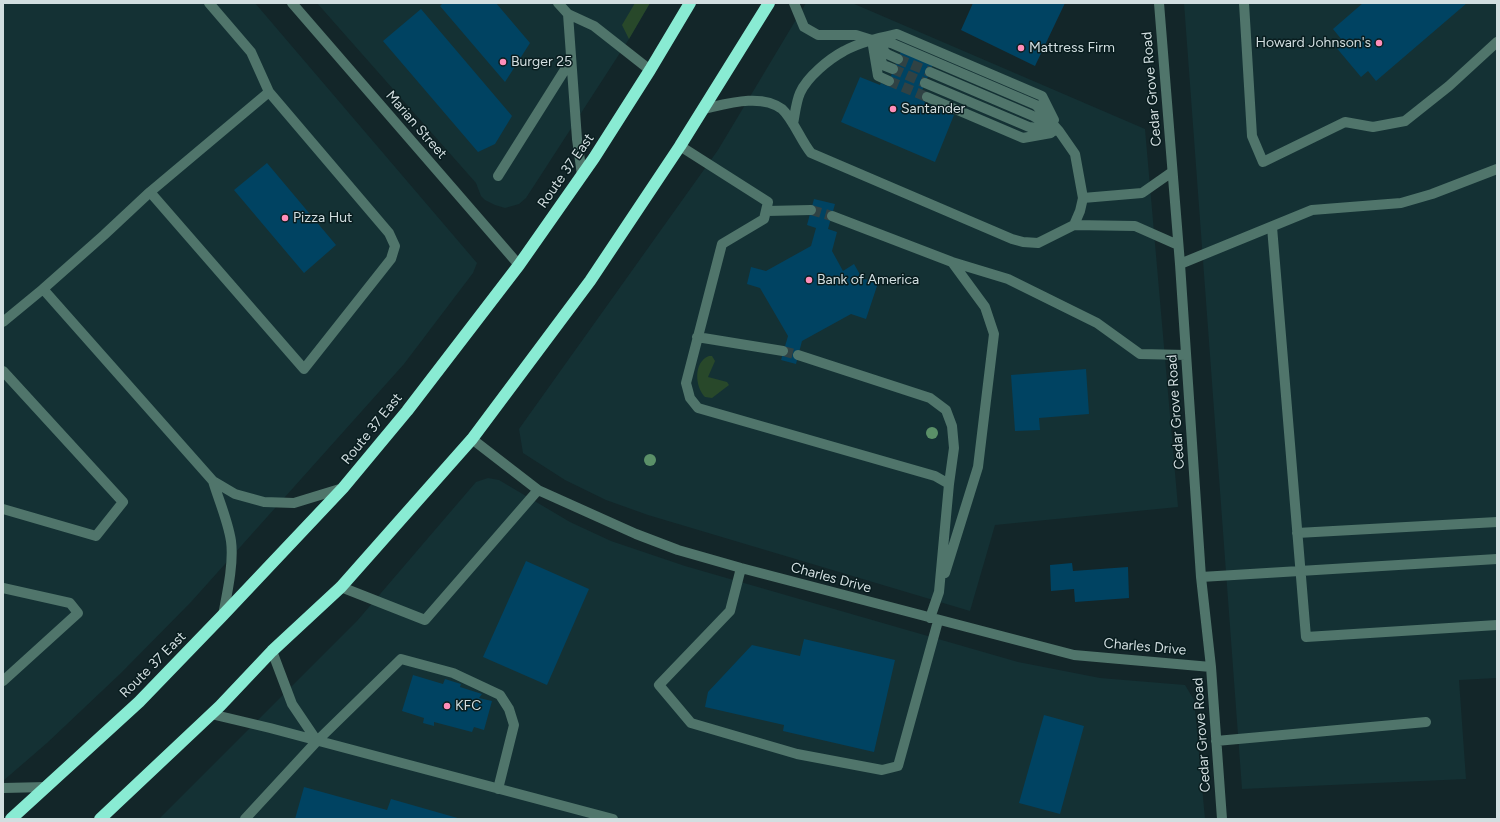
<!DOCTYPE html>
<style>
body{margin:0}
#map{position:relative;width:1500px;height:822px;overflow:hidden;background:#132629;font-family:Figtree,sans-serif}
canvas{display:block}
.frame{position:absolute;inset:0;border:4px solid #d2dee0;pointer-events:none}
</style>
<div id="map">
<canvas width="1500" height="822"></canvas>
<div class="frame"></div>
</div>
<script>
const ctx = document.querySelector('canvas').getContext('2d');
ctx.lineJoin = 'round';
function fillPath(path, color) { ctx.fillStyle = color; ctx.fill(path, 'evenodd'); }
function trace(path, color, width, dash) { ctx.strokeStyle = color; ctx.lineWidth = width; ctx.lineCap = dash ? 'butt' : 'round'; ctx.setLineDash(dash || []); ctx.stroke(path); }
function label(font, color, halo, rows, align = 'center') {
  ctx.font = font + ' Figtree,sans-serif'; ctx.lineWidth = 3; ctx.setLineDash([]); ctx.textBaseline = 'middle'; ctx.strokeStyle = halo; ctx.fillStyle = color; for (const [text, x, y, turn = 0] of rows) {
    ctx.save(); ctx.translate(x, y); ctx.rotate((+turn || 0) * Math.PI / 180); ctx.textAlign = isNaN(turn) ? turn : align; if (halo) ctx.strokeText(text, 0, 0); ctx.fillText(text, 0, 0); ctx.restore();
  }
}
fillPath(new Path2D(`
 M 3,3 L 255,3 L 477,263 L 473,273 L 404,364 L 191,602 L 121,673 L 47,743 L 3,781 Z
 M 317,3 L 650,3 L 629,39 L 526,198 L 519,204 L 505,208 L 495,205 L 485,200 L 481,196 L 476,183 Z
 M 806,3 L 852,3 L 1145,129 L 1178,507 L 995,525 L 970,611 L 648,515 L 606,500 L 565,480 L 523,453 L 519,429 L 718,150 Z
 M 1184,3 L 1497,3 L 1497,678 L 1459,680 L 1466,779 L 1242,789 Z
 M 488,478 L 499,480 L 570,522 L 611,541 L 685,566 L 1018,662 L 1100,678 L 1185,685 L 1194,700 L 1205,819 L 159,819 L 357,621 L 476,482 Z`), '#143134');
fillPath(new Path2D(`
 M 635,3 L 650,3 L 629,39 L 622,25 Z
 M 709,356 L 712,356 L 715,361 L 708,377 L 727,382 L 729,385 L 712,398 L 705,397 C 695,387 693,362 709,356 Z`), '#28482a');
fillPath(new Path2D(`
 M 443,3 L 496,3 L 530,43 L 505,82 L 440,6 Z
 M 973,3 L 1065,3 L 1035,66 L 961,30 Z
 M 1363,3 L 1467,3 L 1376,81 L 1368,71 L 1361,77 L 1335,46 L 1342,40 L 1333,29 Z
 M 421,9 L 512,116 L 495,144 L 478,152 L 383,41 Z
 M 902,49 L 934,62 L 921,93 L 927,95 L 924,102 L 954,115 L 935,162 L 841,122 L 860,77 L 880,85 L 881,83 L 887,86 Z
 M 267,163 L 336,245 L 304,273 L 234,190 Z
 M 814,199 L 835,204 L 828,229 L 837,232 L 832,251 L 843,271 L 854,264 L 862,278 L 878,283 L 866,319 L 851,314 L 802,341 L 796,364 L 781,360 L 788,336 L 760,288 L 747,284 L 751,267 L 766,271 L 811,246 L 816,228 L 807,225 Z
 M 1086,369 L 1089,414 L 1039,418 L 1040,430 L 1015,431 L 1011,375 Z
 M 526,561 L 589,589 L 547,685 L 483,657 Z
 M 1072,563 L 1073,571 L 1128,567 L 1129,598 L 1075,602 L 1074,589 L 1051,591 L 1050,565 Z
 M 804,639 L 895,660 L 874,752 L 783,731 L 784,725 L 705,707 L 708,692 L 752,645 L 800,656 Z
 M 413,675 L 443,684 L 445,679 L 461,684 L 460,687 L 482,694 L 479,698 L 492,701 L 484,730 L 474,727 L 472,732 L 434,722 L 434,726 L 423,723 L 424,718 L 402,711 Z
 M 1044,715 L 1084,726 L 1060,814 L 1019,803 Z
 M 304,787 L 387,810 L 391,799 L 461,819 L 295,819 Z`), '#004362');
trace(new Path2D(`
 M 898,59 L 930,72
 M 893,69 L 925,83
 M 889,81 L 927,97
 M 811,210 L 832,216
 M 783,351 L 798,355`), '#304244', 10, [10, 5]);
trace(new Path2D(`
 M 292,3 L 519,265
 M 558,3 L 568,14 L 594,26 L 650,70
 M 1159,3 L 1180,264 L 1201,577 L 1211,667 L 1222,819
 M 1244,3 L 1252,136 L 1263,162 L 1345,122 L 1373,127 L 1405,121 L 1449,86 L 1497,42
 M 568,14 L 577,139 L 582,175
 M 872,40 L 878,76 L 889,81
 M 875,42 L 887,54 L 898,59
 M 878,53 L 883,65 L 893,69
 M 930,72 L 1033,116 L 1052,127
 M 925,83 L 1029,127 L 1059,131
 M 927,97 L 1023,138 L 1051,133
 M 703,109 C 726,104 761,93 782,109 C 793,119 801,141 811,153 L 1012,239 L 1023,242 L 1038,243 L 1074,225 L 1080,211 L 1083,198 L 1075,154 L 1059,131 L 1036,105 L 891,43 L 872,40 L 856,35 L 818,35 L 804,27 L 794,3
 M 793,124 C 795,114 796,102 800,93 C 807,77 829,59 844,51 C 860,42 879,38 897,34 L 1042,96 L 1054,120
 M 680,146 L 768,202 L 764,219 L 722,244 L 686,383 L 690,398 L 698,408 L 935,476 L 949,484
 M 498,176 L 571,60
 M 150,192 L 304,369 L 391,259 L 395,246 L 389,233 L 269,92 L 251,52 L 209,3
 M 1083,198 L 1142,193 L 1172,172
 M 767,211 L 811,210
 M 832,216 L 952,262 L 1008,279 L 1097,323 L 1140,354 L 1186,355
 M 1074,225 L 1135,226 L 1178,245
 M 1272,227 L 1306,637 L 1497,625
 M 1180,264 L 1312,210 L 1401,203 L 1432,194 L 1497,169
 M 43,289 L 213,481 L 235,494 L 264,502 L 294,503 L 343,488
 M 3,322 L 43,289 L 104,235 L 150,192 L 269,92
 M 697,337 L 783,351
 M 798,355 L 930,398 L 946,410 L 952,426 L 954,448 L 949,484 L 939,592 L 930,618
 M 3,371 L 123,502 L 96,536 L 3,509
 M 472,439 L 538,490 L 636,534 L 678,550 L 741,568 L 1074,655 L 1211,667
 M 213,481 C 219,501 228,521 231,541 C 234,563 227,594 223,615
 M 1297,533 L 1497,522
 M 741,568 L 730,611 L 659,685 L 691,723 L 797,754 L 882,770 L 898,766 L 938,621
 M 945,573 L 978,467 L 994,334 L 985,307 L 952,262
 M 1201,577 L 1497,559
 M 341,587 L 425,620 L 538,490
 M 3,588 L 70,603 L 78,613 L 3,681
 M 272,651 L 292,704 L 317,741
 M 211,714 L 270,728 L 613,819
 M 1216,741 L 1426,722
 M 3,788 L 47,787
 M 245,819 L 317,741 L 401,659 L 453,673 L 500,695 L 509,709 L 514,725 L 498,789`), '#50756b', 10);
trace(new Path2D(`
 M 11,819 L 139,702 L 223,615 L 343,488 L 407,411 L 519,265 L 594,158 L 650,70 L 690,3
 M 100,819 L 220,706 L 272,651 L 341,587 L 472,439 L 590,281 L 680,146 L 769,3`), '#89ebd3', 12);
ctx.fillStyle = '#5b9068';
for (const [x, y] of [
 [932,433],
 [650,460]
]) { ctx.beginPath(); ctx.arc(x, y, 6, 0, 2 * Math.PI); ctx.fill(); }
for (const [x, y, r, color] of [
 [1379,43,4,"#ff8eb9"],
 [1021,48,4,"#ff8eb9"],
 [503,62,4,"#ff8eb9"],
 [893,109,4,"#ff8eb9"],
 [285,218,4,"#ff8eb9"],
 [809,280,4,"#ff8eb9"],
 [447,706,4,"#ff8eb9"]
]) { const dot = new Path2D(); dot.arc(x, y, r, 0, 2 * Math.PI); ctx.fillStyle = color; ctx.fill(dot); trace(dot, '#091d1f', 1.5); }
label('14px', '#d2dee0', '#091d1f', [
 ["Howard Johnson's",1371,43,"right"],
 ["Mattress Firm",1029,48],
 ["Burger 25",511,62],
 ["Santander",901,109],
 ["Pizza Hut",293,218],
 ["Bank of America",817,280],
 ["KFC",455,706]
], 'left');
label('14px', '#d2dee0', '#091d1f', [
 ["Cedar Grove Road",1152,89,-95],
 ["Marian Street",416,125,49],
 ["Route 37 East",566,171,-55],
 ["Cedar Grove Road",1176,412,-94],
 ["Route 37 East",372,429,-51],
 ["Charles Drive",831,578,15],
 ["Charles Drive",1145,647,5],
 ["Route 37 East",153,665,-45],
 ["Cedar Grove Road",1202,735,-94]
]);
</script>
